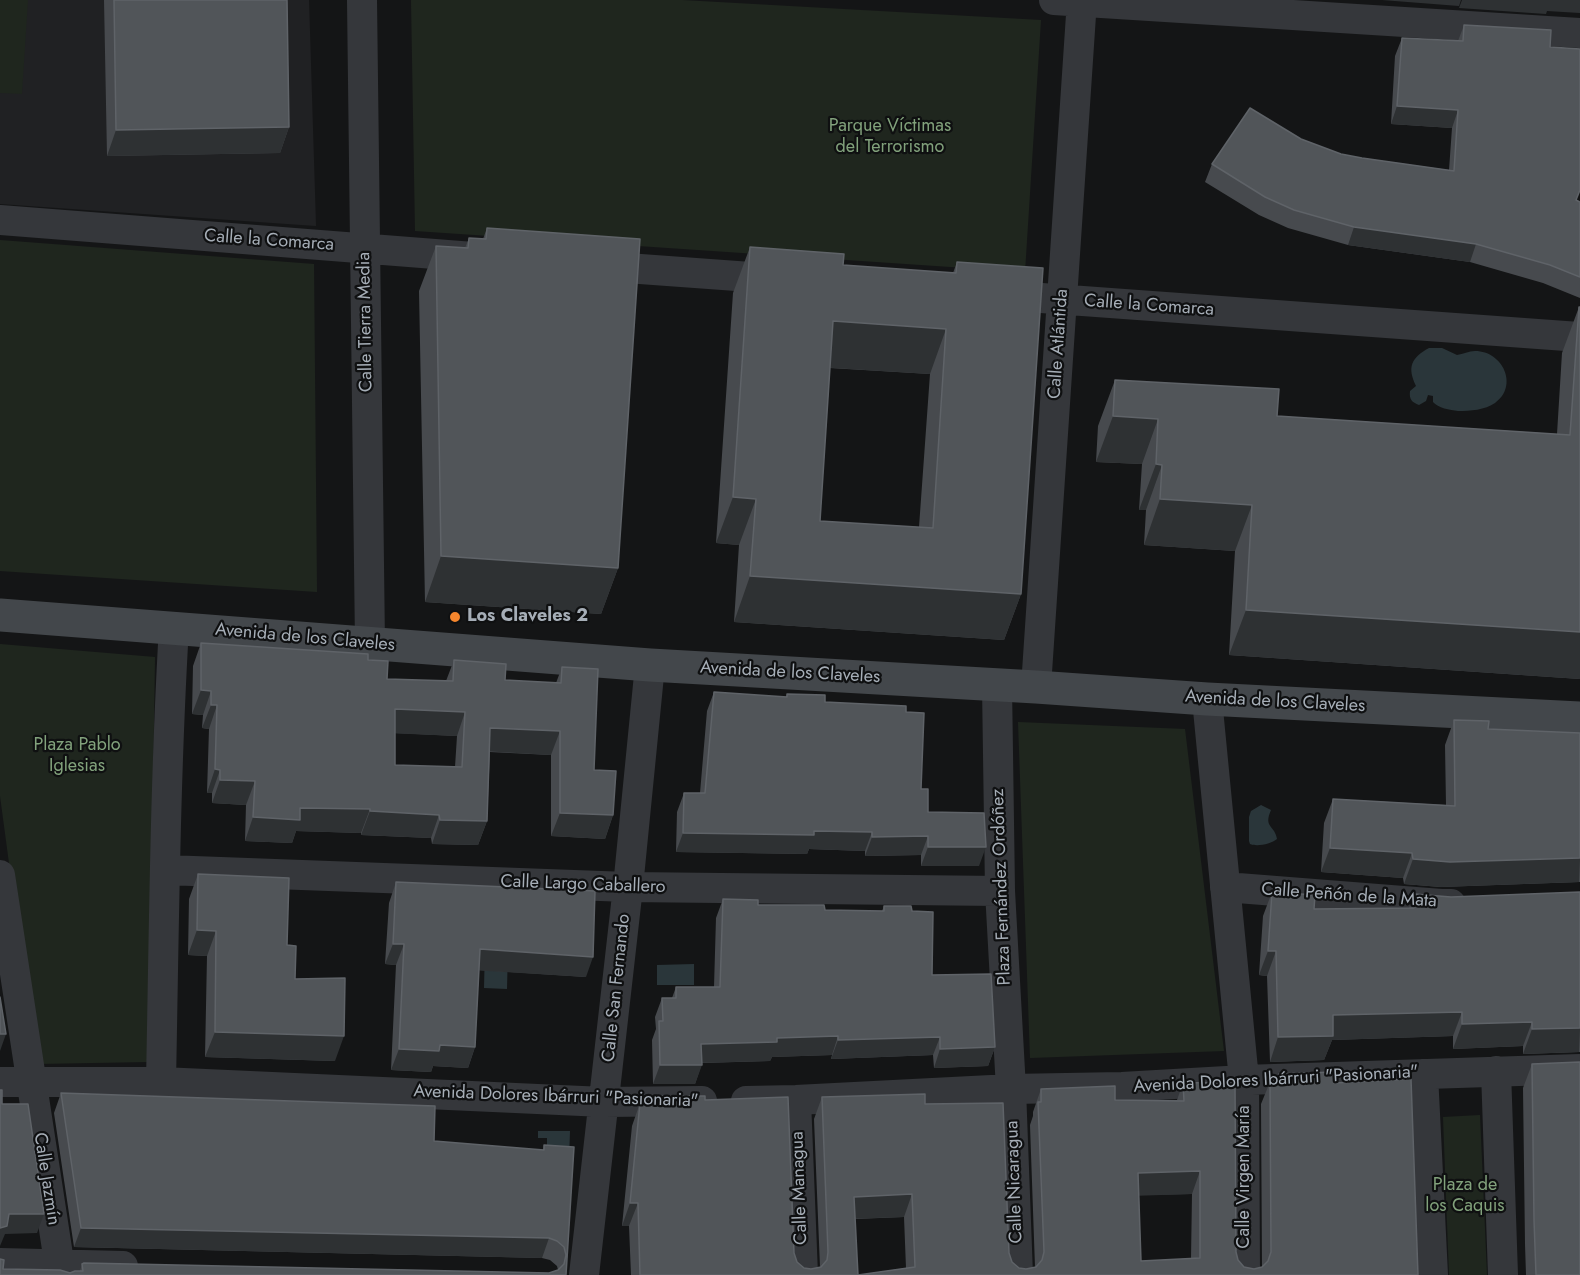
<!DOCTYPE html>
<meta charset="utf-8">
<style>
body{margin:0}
canvas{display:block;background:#141516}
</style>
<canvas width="1580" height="1275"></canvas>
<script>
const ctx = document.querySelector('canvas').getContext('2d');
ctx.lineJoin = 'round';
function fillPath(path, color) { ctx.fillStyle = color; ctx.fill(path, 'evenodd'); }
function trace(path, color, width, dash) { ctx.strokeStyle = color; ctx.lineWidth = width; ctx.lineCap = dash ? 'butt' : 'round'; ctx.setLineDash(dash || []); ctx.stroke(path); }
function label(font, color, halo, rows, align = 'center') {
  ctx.font = font + ' Jost,sans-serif'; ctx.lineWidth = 4.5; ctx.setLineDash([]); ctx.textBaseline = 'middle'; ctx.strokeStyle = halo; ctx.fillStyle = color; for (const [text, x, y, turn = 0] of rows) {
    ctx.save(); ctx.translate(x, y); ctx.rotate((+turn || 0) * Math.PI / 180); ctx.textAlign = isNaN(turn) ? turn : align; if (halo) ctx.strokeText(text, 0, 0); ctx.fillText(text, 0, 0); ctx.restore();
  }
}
fillPath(new Path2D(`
 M 0,0 L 309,0 L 316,226 L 0,204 Z`), '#202123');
fillPath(new Path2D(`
 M 0,0 L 28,0 L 22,94 L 0,93 Z
 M 411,0 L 682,0 L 1041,20 L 1025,272 L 415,231 Z
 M 0,240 L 314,264 L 317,592 L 0,571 Z
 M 0,644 L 155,657 L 149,1062 L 36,1064 L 0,796 Z
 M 1018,722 L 1185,729 L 1224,1051 L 1030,1058 Z
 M 1480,1115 L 1487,1275 L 1449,1275 L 1443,1117 Z`), '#1f261e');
fillPath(new Path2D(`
 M 1429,348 L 1442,348 L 1457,355 C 1463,354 1469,351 1475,351 C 1503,351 1519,386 1495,403 C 1485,410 1470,411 1458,411 C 1450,410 1438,408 1433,402 L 1433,396 L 1428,395 L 1426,401 L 1419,405 C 1412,402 1409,400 1410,391 L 1416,386 C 1407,367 1411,358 1429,348 Z
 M 1261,805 L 1271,810 C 1263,828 1275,825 1277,839 C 1271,844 1257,847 1250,844 L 1249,841 L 1249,817 L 1251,811 Z
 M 485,947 L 508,947 L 507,989 L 484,988 Z
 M 694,964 L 694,985 L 657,985 L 657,965 Z
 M 538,1131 L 570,1131 L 569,1160 L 547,1160 L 547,1138 L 538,1138 Z`), '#2a363a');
trace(new Path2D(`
 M 362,0 L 370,644
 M 1054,0 L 1580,33
 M 0,220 L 473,257
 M 599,266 L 778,279
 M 1000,295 L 1580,337
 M 997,685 L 1000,891 L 1011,1089 L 1018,1275
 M 1036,687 L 1082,0
 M 1207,699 L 1244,1080 L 1245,1275
 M 166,870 L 628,887 L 1000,891
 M 0,875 L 61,1275
 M 1225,887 L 1441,904 L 1451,904
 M 1496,1071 L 1503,1275
 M 1423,1074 L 1433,1275
 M 0,1082 L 161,1082 L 604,1102 L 702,1101
 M 161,1082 C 164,930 165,779 174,627
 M 796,1100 L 803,1275
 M 746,1101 L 796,1100 L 1011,1089 L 1122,1087 L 1244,1080 L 1580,1069
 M 0,1263 L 123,1266
 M 584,1275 L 628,887 L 650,665`), '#35373b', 30);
trace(new Path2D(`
 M 0,615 L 650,665 L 1036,687 L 1207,699 L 1580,718`), '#43474b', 33);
fillPath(new Path2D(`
 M 104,0 L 287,0 L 289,127 L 280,153 L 107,156 Z
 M 1464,25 L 1550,47 L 1576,200 L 1580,202 L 1580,298 L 1543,283 L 1470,262 L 1348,245 L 1288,228 L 1259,215 L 1205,182 L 1212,164 L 1301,139 L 1341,154 L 1362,158 L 1449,170 L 1452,128 L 1391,124 L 1395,56 L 1402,38 L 1458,41 Z
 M 487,228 L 618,568 L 601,614 L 425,602 L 419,291 L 436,246 L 465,248 L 469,238 L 483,239 Z
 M 750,247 L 843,265 L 953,273 L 957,262 L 1021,594 L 1004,640 L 734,622 L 739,545 L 716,543 L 733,293 ZM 830,368 L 930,374 L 919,527 L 820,521 Z
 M 1579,307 L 1580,307 L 1580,679 L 1229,655 L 1235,551 L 1144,545 L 1146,510 L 1139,510 L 1142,464 L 1096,462 L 1098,426 L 1115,380 L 1277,416 L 1557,434 L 1562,353 Z
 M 201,643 L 368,660 L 387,679 L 446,681 L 454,660 L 505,680 L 556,683 L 562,667 L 594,770 L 613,815 L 605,839 L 551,836 L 551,755 L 490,752 L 487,821 L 478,845 L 432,844 L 431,838 L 361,835 L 361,833 L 296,831 L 292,843 L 245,841 L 246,805 L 212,803 L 212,793 L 207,793 L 209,729 L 202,728 L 203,715 L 192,714 L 193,666 ZM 395,733 L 457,736 L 455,767 L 395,765 Z
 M 714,692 L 786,697 L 787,694 L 825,702 L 906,712 L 921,789 L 928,812 L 979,866 L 921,866 L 921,855 L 865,856 L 865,851 L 809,849 L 807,854 L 676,852 L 677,812 L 684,793 L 700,793 L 707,711 Z
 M 1454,720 L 1488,729 L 1580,733 L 1580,882 L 1441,887 L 1404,884 L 1403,878 L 1321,872 L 1324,823 L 1333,799 L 1446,805 L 1445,745 Z
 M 198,874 L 287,945 L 295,979 L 335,1061 L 205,1057 L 207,956 L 188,955 L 189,899 Z
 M 396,882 L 586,977 L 479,970 L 475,1047 L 468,1068 L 433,1066 L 431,1072 L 391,1070 L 396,965 L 385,964 L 389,903 Z
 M 1272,892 L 1314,909 L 1409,908 L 1414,894 L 1451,897 L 1580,892 L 1580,1052 L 1523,1054 L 1523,1046 L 1453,1049 L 1453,1036 L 1332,1040 L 1324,1060 L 1270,1062 L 1267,976 L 1259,975 L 1263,916 Z
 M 723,899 L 758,905 L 825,910 L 882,911 L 884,906 L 912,911 L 932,975 L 995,1047 L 988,1066 L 934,1068 L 933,1055 L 831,1059 L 832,1055 L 772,1057 L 770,1061 L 702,1063 L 695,1084 L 653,1084 L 652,1040 L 656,1029 L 655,1017 L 662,998 L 672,998 L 676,987 L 714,987 L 716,918 Z
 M 1532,1064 L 1580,1275 L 1526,1275 L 1525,1244 L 1523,1088 Z
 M 1279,1074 L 1334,1083 L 1418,1275 L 631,1275 L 629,1226 L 622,1226 L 632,1126 L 640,1103 L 660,1102 L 662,1096 L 705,1100 L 794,1253 L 797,1262 L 804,1268 L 811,1269 L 820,1267 L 814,1119 L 822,1097 L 925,1104 L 1009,1253 L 1012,1262 L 1019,1268 L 1026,1269 L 1035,1267 L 1030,1125 L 1033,1116 L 1033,1112 L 1041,1089 L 1115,1100 L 1177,1100 L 1183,1083 L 1238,1260 L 1244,1267 L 1254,1269 L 1262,1267 L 1261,1104 L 1270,1082 L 1276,1081 ZM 1192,1194 L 1191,1259 L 1141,1261 L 1139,1195 ZM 904,1217 L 906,1268 L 858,1275 L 855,1219 Z
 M 61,1093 L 434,1141 L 543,1150 L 544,1145 L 574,1147 L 566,1275 L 0,1275 L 3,1269 L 70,1273 L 80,1271 L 82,1264 L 549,1273 L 558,1270 L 557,1266 L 550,1260 L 542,1258 L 74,1247 L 54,1113 Z`), '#474a4e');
fillPath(new Path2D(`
 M 1382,0 L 1461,0 L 1459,6 Z
 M 1462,0 L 1580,0 L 1580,13 L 1547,11 L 1546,14 L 1459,8 Z
 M 1397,106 L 1458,110 L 1452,128 L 1391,124 Z
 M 289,127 L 280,153 L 107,156 L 116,130 Z
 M 1354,227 L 1476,244 L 1470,262 L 1348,245 Z
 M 833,321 L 946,329 L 930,374 L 817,367 Z
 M 1113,416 L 1158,419 L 1142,464 L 1096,462 Z
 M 1156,464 L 1162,465 L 1146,510 L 1139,510 Z
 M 733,497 L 756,499 L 739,545 L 716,543 Z
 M 1160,499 L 1252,505 L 1235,551 L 1144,545 Z
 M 441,556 L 618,568 L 601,614 L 425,602 Z
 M 750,576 L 1021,594 L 1004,640 L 734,622 Z
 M 1246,610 L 1580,632 L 1580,679 L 1229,655 Z
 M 201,690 L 211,691 L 203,715 L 192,714 Z
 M 211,705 L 217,705 L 209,729 L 202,728 Z
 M 395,709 L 465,712 L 457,736 L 387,733 Z
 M 490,728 L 560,731 L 551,755 L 482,751 Z
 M 215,769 L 220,770 L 212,793 L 207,793 Z
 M 220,780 L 255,781 L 246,805 L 212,803 Z
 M 300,808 L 370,809 L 361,833 L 296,831 L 292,843 L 245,841 L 253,817 Z
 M 370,811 L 439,815 L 431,838 L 361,835 Z
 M 560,813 L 613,815 L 605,839 L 551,836 Z
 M 440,820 L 487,821 L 478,845 L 432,844 Z
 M 814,831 L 872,832 L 865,851 L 809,849 L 807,854 L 676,852 L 683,833 Z
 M 928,836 L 921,855 L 865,856 L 872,837 Z
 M 928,847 L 986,847 L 979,866 L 921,866 Z
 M 1330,848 L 1412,853 L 1403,878 L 1321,872 Z
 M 1580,858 L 1579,882 L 1441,887 L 1404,884 L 1413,859 Z
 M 197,930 L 216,931 L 207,956 L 188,955 Z
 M 393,944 L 404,944 L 396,965 L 385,964 Z
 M 480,949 L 593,957 L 586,977 L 472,970 Z
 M 1268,951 L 1276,951 L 1267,976 L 1259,975 Z
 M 1462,1012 L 1453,1036 L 1332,1040 L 1324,1060 L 1270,1062 L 1278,1037 L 1333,1015 Z
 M 1532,1022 L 1523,1046 L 1453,1049 L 1462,1024 Z
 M 1580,1028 L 1579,1052 L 1523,1054 L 1532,1029 Z
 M 215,1032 L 344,1036 L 335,1061 L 205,1057 Z
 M 0,1034 L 6,1034 L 0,1051 Z
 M 838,1036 L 832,1055 L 772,1057 L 770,1061 L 695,1063 L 701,1044 L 777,1038 Z
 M 940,1037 L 933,1055 L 831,1059 L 838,1040 Z
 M 440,1045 L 475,1047 L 468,1068 L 433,1066 L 431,1072 L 391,1070 L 399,1049 Z
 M 995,1047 L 988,1066 L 934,1068 L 940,1049 Z
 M 660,1065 L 702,1065 L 695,1084 L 653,1084 Z
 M 1200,1171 L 1192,1194 L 1130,1196 L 1138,1173 Z
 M 912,1194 L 904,1217 L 846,1219 L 854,1197 Z
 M 630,1203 L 638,1203 L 629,1226 L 622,1226 Z
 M 9,1214 L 44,1214 L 37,1233 L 5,1234 L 0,1246 L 0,1228 Z
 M 81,1228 L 549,1238 L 542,1258 L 74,1247 Z`), '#2e3133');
const building = new Path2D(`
 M 114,0 L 287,0 L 289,127 L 116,130 Z
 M 1464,25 L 1551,30 L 1550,47 L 1580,49 L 1580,190 L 1576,200 L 1580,202 L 1580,277 L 1550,265 L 1476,244 L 1354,227 L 1294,210 L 1265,197 L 1212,164 L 1250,108 L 1301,139 L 1341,154 L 1362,158 L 1454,171 L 1458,110 L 1397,106 L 1402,38 L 1463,41 Z
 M 487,228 L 640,239 L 618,568 L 441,556 L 436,246 L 468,248 L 469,238 L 486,239 Z
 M 750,247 L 844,254 L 843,265 L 956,273 L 957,262 L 1043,268 L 1021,594 L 750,576 L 756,499 L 733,497 ZM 833,321 L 946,329 L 933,528 L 820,521 Z
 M 1579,307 L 1580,307 L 1580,632 L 1246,610 L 1252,505 L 1160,499 L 1162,465 L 1156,464 L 1158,419 L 1113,416 L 1115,380 L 1279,389 L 1277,416 L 1570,435 Z
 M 201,643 L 368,654 L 368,660 L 388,661 L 387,679 L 453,681 L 454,660 L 506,664 L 505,680 L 561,683 L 562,667 L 598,669 L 594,770 L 616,771 L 613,815 L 560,813 L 560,731 L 490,728 L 487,821 L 440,820 L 439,815 L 370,811 L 370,809 L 300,808 L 300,820 L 253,817 L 255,781 L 220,780 L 220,770 L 215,769 L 217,705 L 211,705 L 211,691 L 201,690 ZM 395,709 L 465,712 L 462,767 L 395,765 Z
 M 714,692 L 787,697 L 787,694 L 825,695 L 825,702 L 906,706 L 906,712 L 924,713 L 921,789 L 928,789 L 928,812 L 984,813 L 986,847 L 928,847 L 928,836 L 872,837 L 872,832 L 814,831 L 814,835 L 683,833 L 684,793 L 705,793 Z
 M 1454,720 L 1489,721 L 1488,729 L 1580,733 L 1580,858 L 1450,862 L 1413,859 L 1412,853 L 1330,848 L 1333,799 L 1455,806 Z
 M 198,874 L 289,878 L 287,945 L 296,946 L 295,979 L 345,978 L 344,1036 L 215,1032 L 216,931 L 197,930 Z
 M 396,882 L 595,891 L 593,957 L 480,949 L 475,1047 L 440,1045 L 439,1051 L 399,1049 L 404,944 L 393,944 Z
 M 1272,892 L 1315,895 L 1314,909 L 1414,908 L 1414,894 L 1451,897 L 1580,892 L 1580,1028 L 1532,1029 L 1532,1022 L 1462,1024 L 1462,1012 L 1333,1015 L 1333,1036 L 1278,1037 L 1276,951 L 1268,951 Z
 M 723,899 L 758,900 L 758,905 L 824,905 L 825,910 L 884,911 L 884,906 L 911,906 L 912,911 L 933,912 L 932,975 L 991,974 L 995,1047 L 940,1049 L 940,1037 L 838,1040 L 838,1036 L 777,1038 L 777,1042 L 701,1044 L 702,1065 L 660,1065 L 659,1021 L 663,1021 L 662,998 L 676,998 L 676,987 L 720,987 Z
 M 0,997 L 6,1034 L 0,1034 Z
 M 1580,1062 L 1580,1275 L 1536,1275 L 1534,1220 L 1532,1064 Z
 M 1334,1072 L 1334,1083 L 1411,1079 L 1418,1275 L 640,1275 L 638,1203 L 630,1203 L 640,1103 L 662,1102 L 662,1096 L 705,1096 L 705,1100 L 788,1097 L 794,1253 L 797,1262 L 804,1268 L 811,1269 L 821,1267 L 827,1260 L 828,1252 L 822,1097 L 925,1094 L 925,1104 L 1003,1103 L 1009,1253 L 1012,1262 L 1019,1268 L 1026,1269 L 1036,1267 L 1042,1260 L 1044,1252 L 1038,1102 L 1041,1102 L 1041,1089 L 1115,1086 L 1115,1100 L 1184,1101 L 1183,1083 L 1235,1082 L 1236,1252 L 1238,1260 L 1244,1267 L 1254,1269 L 1262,1267 L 1268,1261 L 1271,1252 L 1270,1082 L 1279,1081 L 1279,1074 ZM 1200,1171 L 1200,1258 L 1141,1261 L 1138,1173 ZM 912,1194 L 915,1267 L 858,1275 L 854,1197 Z
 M 0,1090 L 2,1090 L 2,1104 L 28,1104 L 44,1214 L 9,1214 L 7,1226 L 0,1228 Z
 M 61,1093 L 435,1106 L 434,1141 L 544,1150 L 544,1145 L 574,1147 L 566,1275 L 0,1275 L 0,1259 L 4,1260 L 3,1269 L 60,1270 L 70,1273 L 75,1271 L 83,1271 L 82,1264 L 84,1263 L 549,1273 L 558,1270 L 564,1264 L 566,1255 L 564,1247 L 557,1241 L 549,1238 L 81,1228 Z`);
fillPath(building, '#515559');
trace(building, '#5f6368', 1.5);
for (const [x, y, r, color] of [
 [455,617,6,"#f5862d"]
]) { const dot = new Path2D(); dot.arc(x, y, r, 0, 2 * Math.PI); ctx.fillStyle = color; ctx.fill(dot); trace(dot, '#0f1011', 2); }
label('18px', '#82a27c', '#0f1011', [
 ["Parque Víctimas",890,127],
 ["del Terrorismo",890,148],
 ["Plaza Pablo",77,746],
 ["Iglesias",77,767],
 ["Plaza de",1465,1186],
 ["los Caquis",1465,1207]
]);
label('18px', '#a6aeb7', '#0f1011', [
 ["Calle la Comarca",269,241,4],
 ["Calle la Comarca",1149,306,4],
 ["Calle Tierra Media",366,322,-91],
 ["Calle Atlántida",1059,344,-86],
 ["Avenida de los Claveles",305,638,5],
 ["Avenida de los Claveles",790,673,3],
 ["Avenida de los Claveles",1275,702,3],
 ["Calle Largo Caballero",583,885,2],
 ["Plaza Fernández Ordóñez",1002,887,-92],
 ["Calle Peñón de la Mata",1349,896,4],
 ["Calle San Fernando",617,988,-84],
 ["Avenida Dolores Ibárruri \"Pasionaria\"",1276,1080,-3],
 ["Avenida Dolores Ibárruri \"Pasionaria\"",556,1097,2],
 ["Calle Virgen María",1245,1177,-90],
 ["Calle Jazmín",46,1179,81],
 ["Calle Nicaragua",1015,1182,-92],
 ["Calle Managua",800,1188,-92]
]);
label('bold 18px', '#a6aeb7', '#0f1011', [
 ["Los Claveles 2",467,617]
], 'left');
</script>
